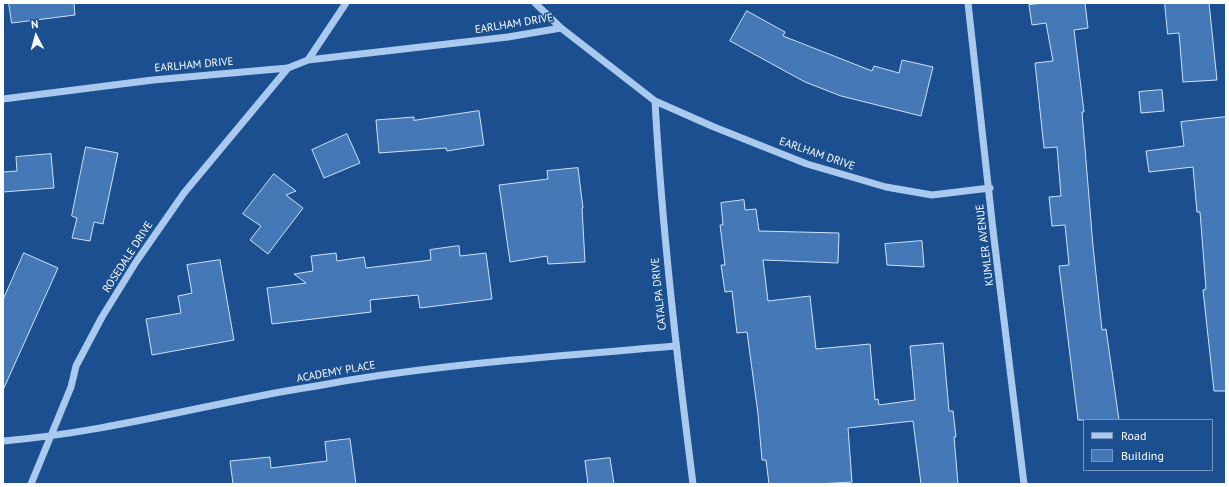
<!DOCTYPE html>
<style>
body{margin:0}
#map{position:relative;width:1229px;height:487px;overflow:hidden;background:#1b4f8f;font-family:"PT Sans",sans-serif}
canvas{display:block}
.frame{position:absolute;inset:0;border:4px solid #fff;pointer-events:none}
.legend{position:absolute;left:1083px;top:419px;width:130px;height:52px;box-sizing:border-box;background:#1b4f8f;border:1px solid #7695bc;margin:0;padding:5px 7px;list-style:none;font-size:12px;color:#fff}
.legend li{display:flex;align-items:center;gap:8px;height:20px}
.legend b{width:20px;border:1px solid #7695bc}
.north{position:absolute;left:16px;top:16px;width:40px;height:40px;-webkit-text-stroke:3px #1b4f8f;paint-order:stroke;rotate:354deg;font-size:11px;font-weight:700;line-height:16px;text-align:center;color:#fff}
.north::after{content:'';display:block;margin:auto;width:14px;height:18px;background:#fff;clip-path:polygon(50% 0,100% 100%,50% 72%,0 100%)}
</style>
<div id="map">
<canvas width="1229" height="487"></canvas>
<div class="frame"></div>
<ul class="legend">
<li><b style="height:5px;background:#a9c9ee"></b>Road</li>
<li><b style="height:11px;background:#4478b7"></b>Building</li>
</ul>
<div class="north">N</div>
</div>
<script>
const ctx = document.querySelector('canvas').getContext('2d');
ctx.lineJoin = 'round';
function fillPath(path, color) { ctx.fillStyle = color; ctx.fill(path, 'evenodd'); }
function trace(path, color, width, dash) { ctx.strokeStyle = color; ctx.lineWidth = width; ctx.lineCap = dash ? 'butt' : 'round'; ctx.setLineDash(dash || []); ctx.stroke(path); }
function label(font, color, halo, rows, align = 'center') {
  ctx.font = font + ' "PT Sans",sans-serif'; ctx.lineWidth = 3; ctx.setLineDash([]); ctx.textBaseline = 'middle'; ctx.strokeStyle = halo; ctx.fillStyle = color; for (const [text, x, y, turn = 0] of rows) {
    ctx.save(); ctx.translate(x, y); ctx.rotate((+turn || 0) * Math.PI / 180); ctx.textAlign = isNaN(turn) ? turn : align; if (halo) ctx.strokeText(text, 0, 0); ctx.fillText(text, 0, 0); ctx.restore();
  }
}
const building = new Path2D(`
 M 9,3 L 74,3 L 75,15 L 12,23 Z
 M 1045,3 L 1085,3 L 1088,28 L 1074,30 L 1084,112 L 1082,112 L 1093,246 L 1102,330 L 1106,329 L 1119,420 L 1078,420 L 1059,266 L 1069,265 L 1065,225 L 1052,226 L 1049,197 L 1061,196 L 1057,147 L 1044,148 L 1035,63 L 1053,61 L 1046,23 L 1032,25 L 1029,5 Z
 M 1165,3 L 1209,3 L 1217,80 L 1183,82 L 1179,33 L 1168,34 Z
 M 747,11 L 785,32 L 783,36 L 872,71 L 874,66 L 899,73 L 902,60 L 933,67 L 921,116 L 841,96 L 805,82 L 730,41 Z
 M 1162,90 L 1164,111 L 1141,113 L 1139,92 Z
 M 479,111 L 484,145 L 447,151 L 446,148 L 379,153 L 376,120 L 414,117 L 414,120 Z
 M 1226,117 L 1226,391 L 1214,391 L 1203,290 L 1206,289 L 1200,212 L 1197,212 L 1193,167 L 1149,172 L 1146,151 L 1184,146 L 1181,122 Z
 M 347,134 L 360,163 L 324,178 L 312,150 Z
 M 86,147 L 118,153 L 103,224 L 94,222 L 90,241 L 72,238 L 77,218 L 72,216 Z
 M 51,154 L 54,188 L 3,192 L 3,172 L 17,171 L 16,157 Z
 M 578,168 L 583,208 L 582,208 L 585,262 L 548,264 L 547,256 L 510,262 L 499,185 L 548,179 L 547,171 Z
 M 274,174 L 296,191 L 286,195 L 303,208 L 268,254 L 250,240 L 261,226 L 243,214 Z
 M 744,200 L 745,210 L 756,209 L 759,231 L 839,233 L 838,263 L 763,260 L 768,301 L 810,296 L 816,349 L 870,344 L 875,400 L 878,399 L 879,405 L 915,400 L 910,346 L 943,343 L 949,411 L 953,411 L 956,437 L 954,437 L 958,484 L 921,484 L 913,421 L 848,428 L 852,482 L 817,484 L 769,484 L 766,460 L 762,460 L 758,414 L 747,332 L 737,333 L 732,291 L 725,292 L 721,265 L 725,265 L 720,225 L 723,225 L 721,203 Z
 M 922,241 L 924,267 L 887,265 L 885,244 Z
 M 459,246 L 460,256 L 486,253 L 492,299 L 420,308 L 418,295 L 370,300 L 371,312 L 272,324 L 267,288 L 306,283 L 294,274 L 313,271 L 311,256 L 336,253 L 337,261 L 364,257 L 366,268 L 431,260 L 430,250 Z
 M 24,253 L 58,268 L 3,390 L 3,300 Z
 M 220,260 L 234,340 L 152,355 L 146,319 L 181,313 L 178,296 L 192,293 L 187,265 Z
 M 350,439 L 356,484 L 233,484 L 230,461 L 270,457 L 271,468 L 327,461 L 325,442 Z
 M 610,458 L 614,484 L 588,484 L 585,461 Z`);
fillPath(building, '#4478b7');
trace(building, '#cfe3fa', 1);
trace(new Path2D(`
 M 535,3 L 561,28
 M 968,3 L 993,230 L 1024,484
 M 308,60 L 346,3
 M 3,99 L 153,80 L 288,68 L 308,60 L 508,37 L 561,28 L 655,101 L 714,127 L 807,164 L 886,187 L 932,195 L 990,188
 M 655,101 C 662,229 677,357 693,484
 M 3,441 C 101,433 195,407 292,390 C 325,385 357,378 390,374 C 485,361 580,354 675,346
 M 31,484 L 71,387 L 76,366 L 102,317 L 136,262 L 184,193 L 288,68`), '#a9c9ee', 7);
label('11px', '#fff', '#1b4f8f', [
 ["EARLHAM DRIVE",514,24,-9],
 ["EARLHAM DRIVE",194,65,-5],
 ["EARLHAM DRIVE",817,154,19],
 ["KUMLER AVENUE",985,245,-97],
 ["ROSEDALE DRIVE",128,257,-57],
 ["CATALPA DRIVE",659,294,-96],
 ["ACADEMY PLACE",336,372,-10]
]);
</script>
